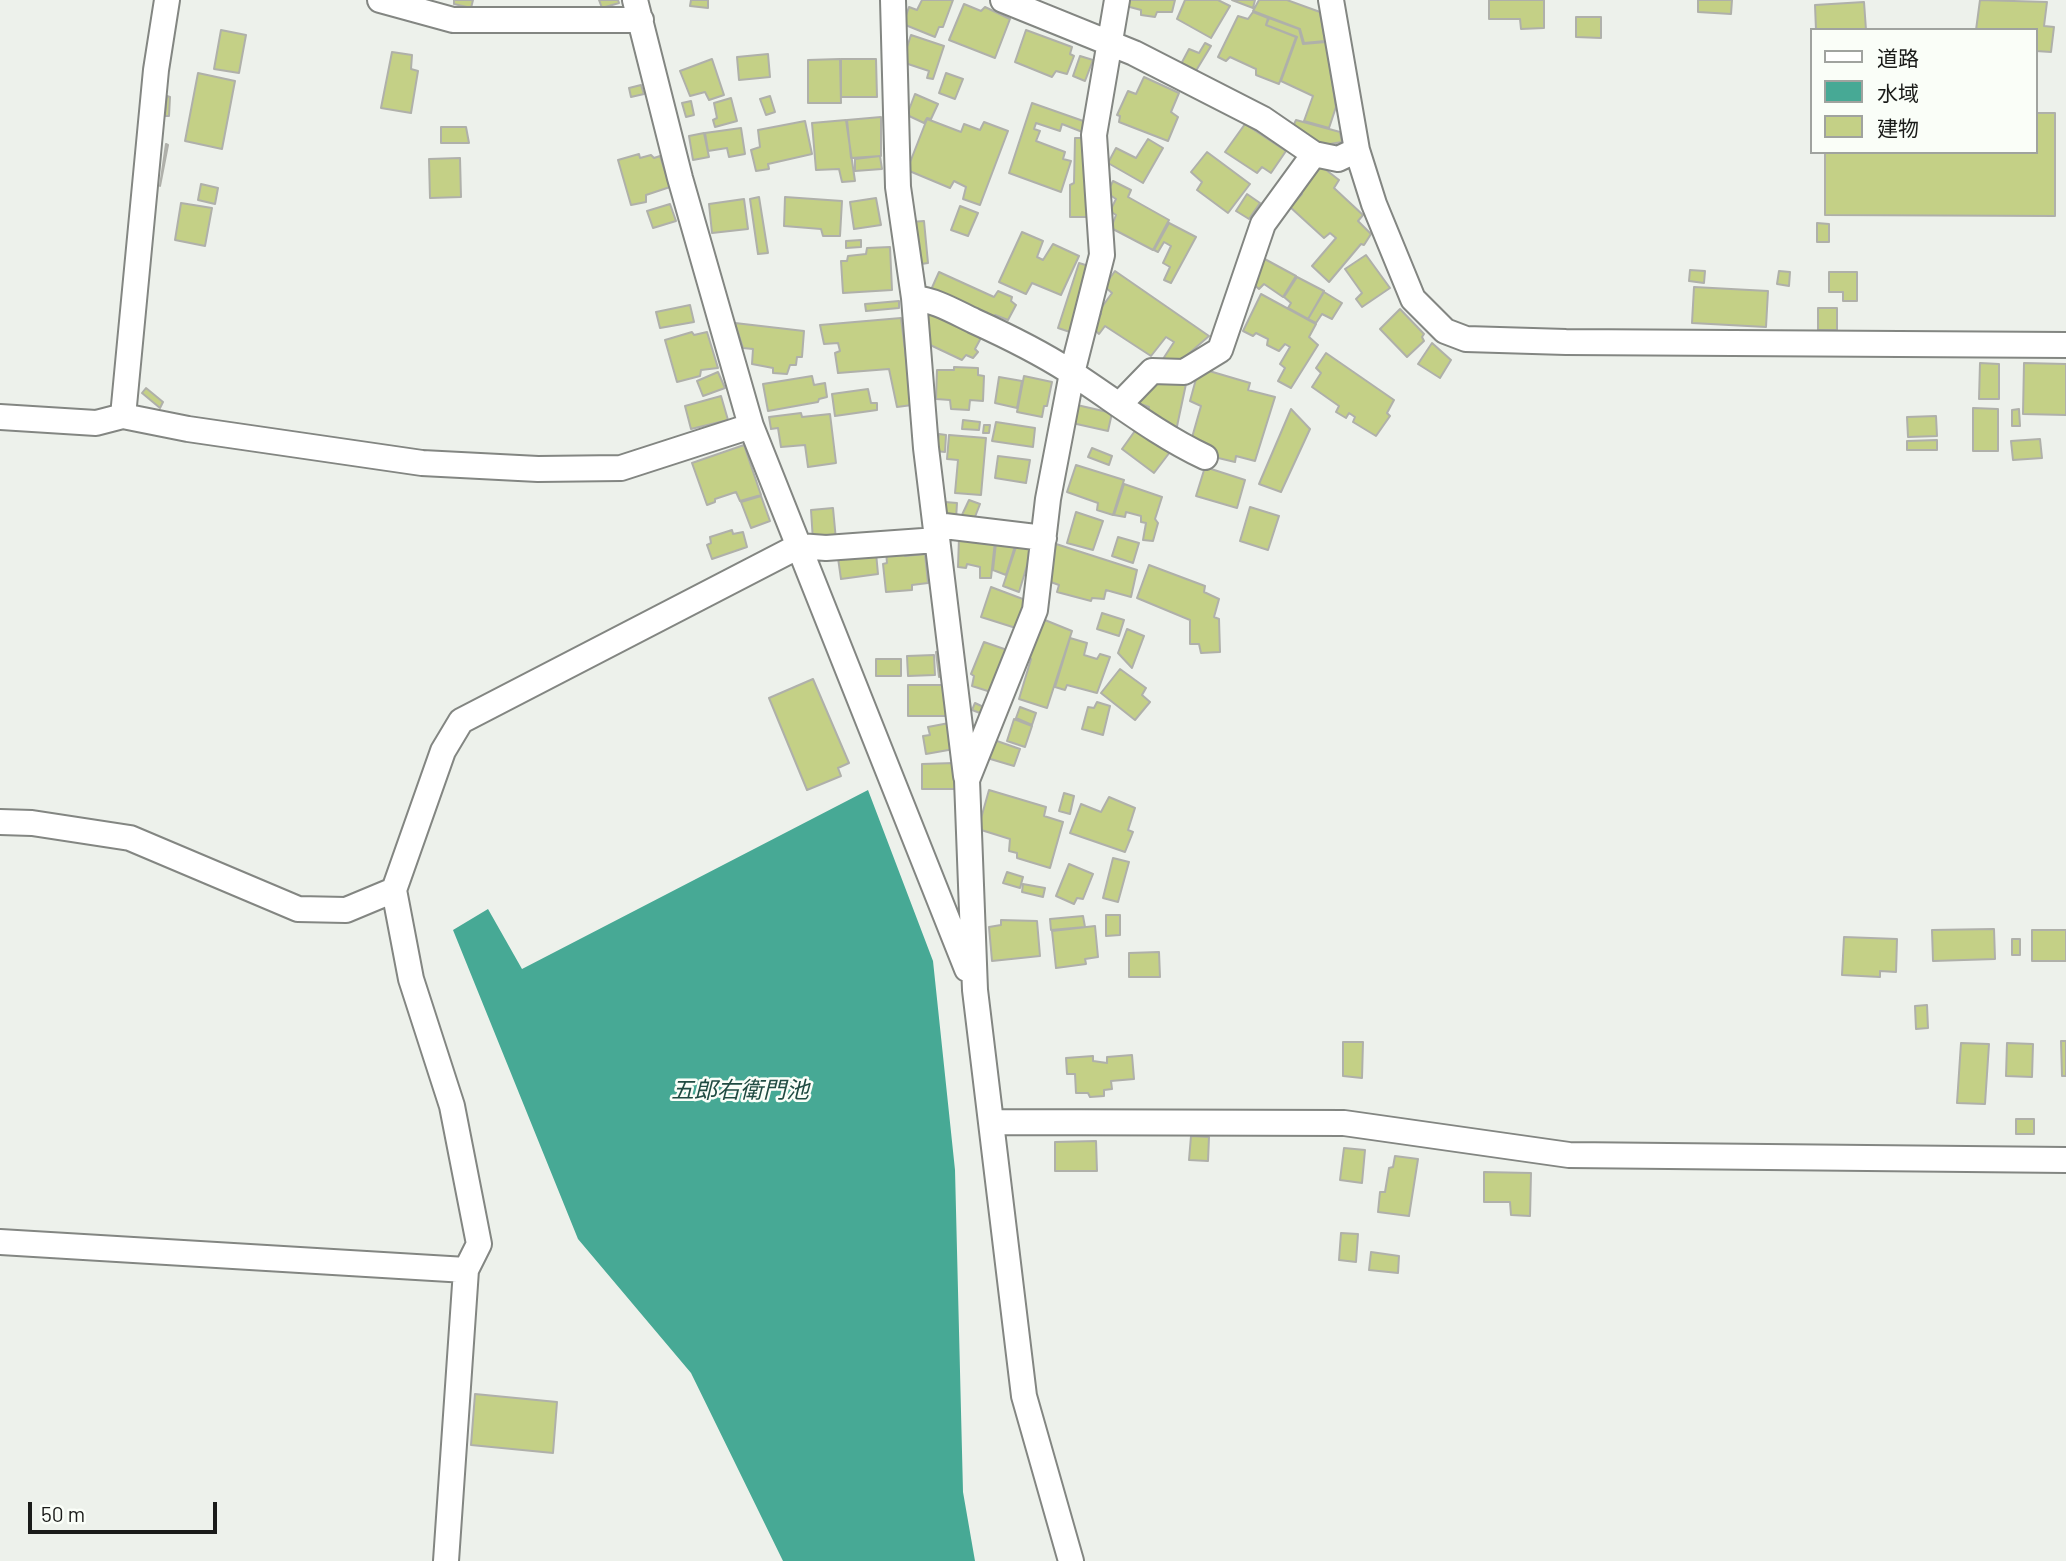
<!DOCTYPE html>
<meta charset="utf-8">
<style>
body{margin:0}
#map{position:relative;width:2066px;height:1561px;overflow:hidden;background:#edf1eb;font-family:Barlow,"Noto Sans JP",sans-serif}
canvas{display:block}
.legend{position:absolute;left:1810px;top:28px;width:228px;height:126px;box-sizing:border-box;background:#fafef8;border:2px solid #a0a39f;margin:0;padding:9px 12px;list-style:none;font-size:21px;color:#1a1b19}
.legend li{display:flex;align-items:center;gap:14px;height:35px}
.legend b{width:35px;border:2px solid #a0a39f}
.scale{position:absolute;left:28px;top:1502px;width:189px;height:32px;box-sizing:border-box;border:4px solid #1a1b19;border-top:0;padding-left:9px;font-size:21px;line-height:24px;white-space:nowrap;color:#1a1b19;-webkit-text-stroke:5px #fafef8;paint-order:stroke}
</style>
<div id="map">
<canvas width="2066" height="1561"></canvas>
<ul class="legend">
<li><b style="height:9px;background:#fff"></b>道路</li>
<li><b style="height:19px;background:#47a995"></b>水域</li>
<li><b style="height:19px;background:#c4d086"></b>建物</li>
</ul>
<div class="scale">50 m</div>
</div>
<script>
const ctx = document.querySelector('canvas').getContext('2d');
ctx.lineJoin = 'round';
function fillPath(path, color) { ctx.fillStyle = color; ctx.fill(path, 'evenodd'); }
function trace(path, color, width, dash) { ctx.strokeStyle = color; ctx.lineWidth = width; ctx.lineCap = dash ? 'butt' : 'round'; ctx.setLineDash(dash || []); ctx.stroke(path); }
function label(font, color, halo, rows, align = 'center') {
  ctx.font = font + ' Barlow,"Noto Sans JP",sans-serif'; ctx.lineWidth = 5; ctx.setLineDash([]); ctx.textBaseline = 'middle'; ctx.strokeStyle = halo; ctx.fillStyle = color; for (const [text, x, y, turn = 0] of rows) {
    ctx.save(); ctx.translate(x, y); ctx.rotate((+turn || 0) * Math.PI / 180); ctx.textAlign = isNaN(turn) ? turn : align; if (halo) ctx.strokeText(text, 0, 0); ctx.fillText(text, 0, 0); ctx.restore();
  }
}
fillPath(new Path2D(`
 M 868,790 L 933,961 L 955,1170 L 963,1492 L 975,1561 L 783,1561 L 691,1373 L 578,1239 L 453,930 L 488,909 L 522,969 Z`), '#47a995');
const building = new Path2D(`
 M 454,0 L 473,0 L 471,8 L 454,4 Z
 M 599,0 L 618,0 L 619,3 L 602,8 Z
 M 691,0 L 708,0 L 708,8 L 690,6 Z
 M 922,0 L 953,0 L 943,27 L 939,27 L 935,37 L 903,24 L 909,7 L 917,10 Z
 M 1127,0 L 1175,0 L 1172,12 L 1157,12 L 1155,17 L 1141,15 L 1141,10 L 1126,6 Z
 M 1185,0 L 1218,0 L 1230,6 L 1211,38 L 1177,19 Z
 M 1232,0 L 1255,0 L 1253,8 Z
 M 1259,0 L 1287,0 L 1320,12 L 1325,41 L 1304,43 L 1300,29 L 1253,11 Z
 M 1489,0 L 1544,0 L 1544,28 L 1521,29 L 1520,19 L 1489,19 Z
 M 1698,0 L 1732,0 L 1731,14 L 1698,12 Z
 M 1980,0 L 2047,2 L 2044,26 L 2054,27 L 2051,52 L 2036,51 L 2036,30 L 1976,30 Z
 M 1864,2 L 1866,30 L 1816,30 L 1815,5 Z
 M 964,4 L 981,11 L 985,7 L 1010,19 L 995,58 L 949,40 Z
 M 1253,12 L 1268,18 L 1266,25 L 1296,37 L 1279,84 L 1256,75 L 1256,69 L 1230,57 L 1226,61 L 1218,57 L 1238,16 L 1248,19 Z
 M 1576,17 L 1601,17 L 1601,38 L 1576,37 Z
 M 1269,18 L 1299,29 L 1303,44 L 1326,42 L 1336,107 L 1329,128 L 1304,121 L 1313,96 L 1281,81 L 1297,37 L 1266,25 Z
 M 221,30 L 246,35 L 239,73 L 214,69 Z
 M 1026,30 L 1072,47 L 1070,54 L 1074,56 L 1067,74 L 1056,71 L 1052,77 L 1015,62 Z
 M 911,35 L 944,46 L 933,79 L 927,78 L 929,71 L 902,62 Z
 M 1205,43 L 1211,46 L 1194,74 L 1180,66 L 1189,49 L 1199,53 Z
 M 392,52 L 412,55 L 411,69 L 418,71 L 411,113 L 381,108 Z
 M 768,54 L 770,77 L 739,80 L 737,57 Z
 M 1080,56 L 1093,60 L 1085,81 L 1073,76 Z
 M 712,59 L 724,95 L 709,100 L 705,92 L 690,96 L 680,71 Z
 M 840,59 L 841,103 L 808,103 L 808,60 Z
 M 841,59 L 876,59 L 877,97 L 841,97 Z
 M 198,73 L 235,81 L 222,149 L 185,141 Z
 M 946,73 L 963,79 L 955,99 L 939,93 Z
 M 1144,77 L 1179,93 L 1171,112 L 1178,117 L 1168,141 L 1119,122 L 1120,116 L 1117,115 L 1128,91 L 1136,94 Z
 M 641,85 L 644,94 L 631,97 L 629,88 Z
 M 915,94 L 938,104 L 931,119 L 927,118 L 924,123 L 907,115 Z
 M 167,96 L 170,97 L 169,116 L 165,116 Z
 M 770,96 L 775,112 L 766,115 L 760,99 Z
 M 731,98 L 737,121 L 715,127 L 713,120 L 717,118 L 714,103 Z
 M 691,101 L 694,115 L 686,117 L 682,103 Z
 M 1032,103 L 1089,123 L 1085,133 L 1062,124 L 1060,131 L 1036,123 L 1034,129 L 1040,131 L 1036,141 L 1065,152 L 1063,159 L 1071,161 L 1061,192 L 1009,173 Z
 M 2036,113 L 2055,113 L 2055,216 L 1825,215 L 1825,152 L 2036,152 Z
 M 881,117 L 881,156 L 851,158 L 847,120 Z
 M 927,119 L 961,132 L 964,124 L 980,130 L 984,122 L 1008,131 L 980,205 L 963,199 L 966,187 L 954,181 L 950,188 L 907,170 Z
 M 846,120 L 855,181 L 842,182 L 839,169 L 816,170 L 812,123 Z
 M 1296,120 L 1340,132 L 1342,142 L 1312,147 L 1290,133 Z
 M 805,121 L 812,154 L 768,164 L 769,169 L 756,171 L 751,150 L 760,147 L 758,130 Z
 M 1245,124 L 1286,151 L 1271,173 L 1262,167 L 1257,173 L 1225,152 Z
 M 441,127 L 466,127 L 469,143 L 441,143 Z
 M 741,128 L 745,154 L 729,157 L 727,148 L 708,151 L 705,133 Z
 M 704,133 L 709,157 L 693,160 L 689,136 Z
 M 1075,138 L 1088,138 L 1090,217 L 1070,217 L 1070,185 L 1074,183 Z
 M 1148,139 L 1163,148 L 1143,183 L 1108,163 L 1116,148 L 1136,158 Z
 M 166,144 L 168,145 L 160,186 Z
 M 1207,152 L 1250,184 L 1228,213 L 1197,190 L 1202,182 L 1191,172 Z
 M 639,154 L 640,158 L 651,155 L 654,158 L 660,156 L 670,187 L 646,195 L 646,202 L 631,205 L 618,160 Z
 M 880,156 L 882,169 L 855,171 L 855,159 Z
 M 460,158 L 461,197 L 430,198 L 429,159 Z
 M 1321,166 L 1339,180 L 1334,188 L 1363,215 L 1358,221 L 1371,234 L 1364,245 L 1361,244 L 1329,282 L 1312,266 L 1336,238 L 1330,233 L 1324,238 L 1290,207 L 1302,194 L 1299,190 Z
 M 1113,181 L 1131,190 L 1128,197 L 1169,220 L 1153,250 L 1111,228 L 1116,215 L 1110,211 L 1116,199 L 1107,193 Z
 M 201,184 L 218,188 L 215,204 L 198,200 Z
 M 1247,194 L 1260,203 L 1249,219 L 1236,211 Z
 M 759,197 L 768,253 L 758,254 L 750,199 Z
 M 785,197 L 842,201 L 840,236 L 823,236 L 821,229 L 784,226 Z
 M 876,198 L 881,225 L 854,229 L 850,202 Z
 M 744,199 L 748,229 L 712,233 L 709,204 Z
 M 181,203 L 212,208 L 205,246 L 175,240 Z
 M 670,204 L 676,221 L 653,228 L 647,211 Z
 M 960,206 L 978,213 L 968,236 L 951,230 Z
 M 924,221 L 928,263 L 914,265 L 910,222 Z
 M 1169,223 L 1196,237 L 1171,283 L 1164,280 L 1170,267 L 1163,263 L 1171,246 L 1164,242 L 1158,252 L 1154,250 Z
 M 1817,223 L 1829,224 L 1829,242 L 1817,242 Z
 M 1022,232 L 1043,241 L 1037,257 L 1043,260 L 1053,244 L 1079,256 L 1061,295 L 1032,283 L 1026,294 L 999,282 Z
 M 861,240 L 861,247 L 846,248 L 846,241 Z
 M 890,247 L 892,290 L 843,293 L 841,261 L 847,261 L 848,256 L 866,254 L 867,248 Z
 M 1366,255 L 1390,288 L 1362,307 L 1356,299 L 1362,293 L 1345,269 Z
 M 1261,257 L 1296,276 L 1283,297 L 1264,284 L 1259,289 L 1246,278 Z
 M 1079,263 L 1092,267 L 1073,333 L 1058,328 Z
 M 1690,270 L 1705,271 L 1704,283 L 1689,281 Z
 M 1115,271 L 1209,336 L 1177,364 L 1163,359 L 1174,342 L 1166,337 L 1151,356 L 1105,326 L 1099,334 L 1092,327 L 1101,314 L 1099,311 L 1112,293 L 1104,286 Z
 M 1779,271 L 1790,272 L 1789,286 L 1777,284 Z
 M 939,272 L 994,297 L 998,291 L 1012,297 L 1011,301 L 1016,305 L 1008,320 L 995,315 L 991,321 L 930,292 Z
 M 1829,272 L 1857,272 L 1857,301 L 1843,301 L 1843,292 L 1829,292 Z
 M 1297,277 L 1324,291 L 1308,319 L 1288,308 L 1291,303 L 1284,297 Z
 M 1694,287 L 1768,291 L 1766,327 L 1692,323 Z
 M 1324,292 L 1342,303 L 1332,319 L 1322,314 L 1316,323 L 1308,319 Z
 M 1261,294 L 1316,324 L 1309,337 L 1318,345 L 1291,388 L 1278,381 L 1285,368 L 1280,364 L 1290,347 L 1285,344 L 1279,351 L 1267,345 L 1268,339 L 1256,333 L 1253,336 L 1243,331 Z
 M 899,301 L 899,308 L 866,311 L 865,304 Z
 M 690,305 L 694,322 L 660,328 L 656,312 Z
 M 1818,308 L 1837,308 L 1837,330 L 1818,330 Z
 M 1400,309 L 1424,334 L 1422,337 L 1424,341 L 1407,357 L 1380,329 Z
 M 931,310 L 982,336 L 975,349 L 978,352 L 973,358 L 966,355 L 962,360 L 926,343 L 922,311 Z
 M 901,318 L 912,405 L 897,407 L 889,369 L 838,373 L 835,353 L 840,351 L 838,343 L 824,344 L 820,325 Z
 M 735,323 L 804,331 L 802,357 L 797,357 L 796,365 L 790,365 L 787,374 L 773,373 L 773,368 L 752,364 L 753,349 L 743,348 Z
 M 692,332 L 694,335 L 707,332 L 718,368 L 701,370 L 700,376 L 677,382 L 665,340 Z
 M 1432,343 L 1451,360 L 1440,378 L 1418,364 Z
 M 1326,353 L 1394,400 L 1387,413 L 1390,416 L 1376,436 L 1353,422 L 1355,417 L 1349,413 L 1346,418 L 1336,412 L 1339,406 L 1312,387 L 1321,373 L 1316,368 Z
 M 1980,363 L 1999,364 L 1999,399 L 1979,399 Z
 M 2024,363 L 2066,364 L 2066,415 L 2023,414 Z
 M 954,367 L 978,368 L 978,375 L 984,376 L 983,401 L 970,400 L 969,410 L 951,409 L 950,400 L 936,399 L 937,370 L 954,370 Z
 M 1199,368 L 1250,383 L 1248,390 L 1275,397 L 1255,461 L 1236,456 L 1235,462 L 1214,457 L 1214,449 L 1191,441 L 1201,406 L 1190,401 Z
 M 718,372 L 725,388 L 703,396 L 697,381 Z
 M 812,376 L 814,385 L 825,383 L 827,397 L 819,399 L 818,402 L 768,411 L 763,384 Z
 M 1024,376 L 1052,382 L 1047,406 L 1044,406 L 1042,417 L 1017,412 Z
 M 999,377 L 1022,381 L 1017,408 L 995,403 Z
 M 1157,380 L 1186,384 L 1176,431 L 1147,419 L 1149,407 L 1132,401 Z
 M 146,388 L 163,402 L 160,408 L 142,393 Z
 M 868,389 L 871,403 L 877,403 L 877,410 L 835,416 L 832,394 Z
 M 721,396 L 728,420 L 691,429 L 685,406 Z
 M 1077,405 L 1112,413 L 1108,431 L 1072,423 Z
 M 1973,408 L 1998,409 L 1998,451 L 1973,451 Z
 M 1291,409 L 1310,429 L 1281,492 L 1259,484 Z
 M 2019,409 L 2020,426 L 2012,426 L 2012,410 Z
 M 801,413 L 802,417 L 830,414 L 836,463 L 808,467 L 805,445 L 781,447 L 778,428 L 771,429 L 769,417 Z
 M 1936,416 L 1937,436 L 1908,437 L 1907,417 Z
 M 963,420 L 980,422 L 979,430 L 962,429 Z
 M 996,422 L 1035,428 L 1033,447 L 992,441 Z
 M 984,425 L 990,425 L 989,433 L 983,433 Z
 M 1137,428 L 1170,452 L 1154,473 L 1122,449 Z
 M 939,434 L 946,435 L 945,452 L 936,451 Z
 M 949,435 L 986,438 L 981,495 L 955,493 L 958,460 L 947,459 Z
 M 2040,439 L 2042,458 L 2013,460 L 2011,441 Z
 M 1937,440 L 1937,450 L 1907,450 L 1907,441 Z
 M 744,445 L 761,495 L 740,501 L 736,492 L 715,499 L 715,502 L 707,505 L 692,463 Z
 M 1092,448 L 1112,456 L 1109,465 L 1088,457 Z
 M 998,456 L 1030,460 L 1026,483 L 995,478 Z
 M 1076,465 L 1124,480 L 1113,515 L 1097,510 L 1098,503 L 1067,492 Z
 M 1205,467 L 1245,480 L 1237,508 L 1196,496 Z
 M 1124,484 L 1162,497 L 1155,519 L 1158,523 L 1153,541 L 1143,540 L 1146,523 L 1141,522 L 1141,516 L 1126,512 L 1125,517 L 1114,515 Z
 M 761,496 L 770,521 L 751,528 L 741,502 Z
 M 969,500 L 980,504 L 973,522 L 961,517 Z
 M 945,502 L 957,503 L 956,519 L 944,518 Z
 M 1250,507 L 1279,516 L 1268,550 L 1240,541 Z
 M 833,508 L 836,540 L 813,541 L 811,510 Z
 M 1076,512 L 1103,521 L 1093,550 L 1067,543 Z
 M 732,530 L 733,534 L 743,532 L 747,547 L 712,559 L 707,545 L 711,543 L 710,537 Z
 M 959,537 L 995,541 L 991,578 L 980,578 L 980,567 L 967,564 L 966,568 L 958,567 Z
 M 1118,537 L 1139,543 L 1133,563 L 1112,556 Z
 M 996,543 L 1015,546 L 1006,575 L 993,570 Z
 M 1053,543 L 1137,570 L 1131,597 L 1106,590 L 1104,599 L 1092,598 L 1091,601 L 1057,592 L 1059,585 L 1048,581 Z
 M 1017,544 L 1032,549 L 1019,592 L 1003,586 Z
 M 903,549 L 905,556 L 925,554 L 928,583 L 912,585 L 912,590 L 886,592 L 883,564 L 887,563 L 886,551 Z
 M 876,553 L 878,574 L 841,579 L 838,558 Z
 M 1149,565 L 1205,586 L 1204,592 L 1219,599 L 1214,617 L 1219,619 L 1220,652 L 1201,653 L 1199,644 L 1190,644 L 1190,620 L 1137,598 Z
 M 991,587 L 1028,601 L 1019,629 L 981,617 Z
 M 1102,613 L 1124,620 L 1119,636 L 1097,629 Z
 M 1035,616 L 1072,631 L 1047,708 L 1019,699 L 1031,659 L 1021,654 Z
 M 1127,629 L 1144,636 L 1132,668 L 1118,653 Z
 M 1070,638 L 1087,643 L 1084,655 L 1097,659 L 1100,654 L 1110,657 L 1097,693 L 1067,685 L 1065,690 L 1055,687 Z
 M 984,642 L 1010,651 L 994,693 L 972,686 L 974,676 L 971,674 Z
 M 947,651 L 950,675 L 939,677 L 936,652 Z
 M 934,655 L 935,675 L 908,676 L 907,656 Z
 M 876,659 L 901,659 L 901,676 L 876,676 Z
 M 1120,669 L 1146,688 L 1142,695 L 1150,702 L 1135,720 L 1101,693 Z
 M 813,679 L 849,763 L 838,768 L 841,776 L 807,790 L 769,698 Z
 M 908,685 L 947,685 L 947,716 L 908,716 Z
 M 1097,702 L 1110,706 L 1103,735 L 1082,729 L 1088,707 L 1094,708 Z
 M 975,703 L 990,710 L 988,716 L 972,710 Z
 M 1020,707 L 1036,713 L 1032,725 L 1016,718 Z
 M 1014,719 L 1032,726 L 1025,747 L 1007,741 Z
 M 949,723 L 954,749 L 926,754 L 923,736 L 930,735 L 928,727 Z
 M 994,740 L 1020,749 L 1014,766 L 987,758 Z
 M 954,763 L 955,789 L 922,789 L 922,764 Z
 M 989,790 L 1046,807 L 1044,816 L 1063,822 L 1050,868 L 1017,858 L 1017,853 L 1009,851 L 1010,839 L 978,829 Z
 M 1064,793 L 1074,796 L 1070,814 L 1059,811 Z
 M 1109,797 L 1135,808 L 1128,830 L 1133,832 L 1125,852 L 1070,833 L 1081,804 L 1101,812 Z
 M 1113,858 L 1129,862 L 1118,902 L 1103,898 Z
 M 1069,864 L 1093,874 L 1083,899 L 1077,898 L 1074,904 L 1056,896 Z
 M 1007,872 L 1023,877 L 1020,888 L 1003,883 Z
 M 1023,884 L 1045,888 L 1043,897 L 1022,892 Z
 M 1106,915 L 1120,915 L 1120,935 L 1106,936 Z
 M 1083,916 L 1085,927 L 1051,930 L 1050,919 Z
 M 1001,920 L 1037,921 L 1040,956 L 992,961 L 989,927 L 1001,925 Z
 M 1095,926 L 1098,957 L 1085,959 L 1086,964 L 1056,968 L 1052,931 Z
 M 1994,929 L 1995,959 L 1933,961 L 1932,930 Z
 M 2032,930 L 2066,930 L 2066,961 L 2032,961 Z
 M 1844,937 L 1897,939 L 1896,972 L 1880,971 L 1880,977 L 1842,975 Z
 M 2012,939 L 2020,939 L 2020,955 L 2012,955 Z
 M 1159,952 L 1160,977 L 1129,977 L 1129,953 Z
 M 1927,1005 L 1928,1028 L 1916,1029 L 1915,1006 Z
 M 2061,1041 L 2066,1041 L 2066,1076 L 2062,1076 Z
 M 1343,1042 L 1363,1042 L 1362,1078 L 1343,1076 Z
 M 1961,1043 L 1989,1044 L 1985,1104 L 1957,1103 Z
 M 2007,1043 L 2033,1044 L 2032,1077 L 2006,1076 Z
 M 1132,1055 L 1134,1079 L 1111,1081 L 1112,1089 L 1104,1090 L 1104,1096 L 1090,1097 L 1088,1093 L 1076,1093 L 1075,1074 L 1067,1074 L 1066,1058 L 1093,1056 L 1093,1061 L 1107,1063 L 1107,1057 Z
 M 2016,1119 L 2034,1119 L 2034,1134 L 2016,1134 Z
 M 1191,1136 L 1209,1137 L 1208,1161 L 1189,1160 Z
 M 1096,1141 L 1097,1171 L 1055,1171 L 1055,1142 Z
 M 1344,1148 L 1365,1150 L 1362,1183 L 1340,1180 Z
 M 1395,1156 L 1418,1159 L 1409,1216 L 1378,1212 L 1380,1192 L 1385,1192 L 1389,1168 L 1393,1167 Z
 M 1484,1172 L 1531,1173 L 1530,1216 L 1511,1215 L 1510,1202 L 1484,1202 Z
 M 1341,1233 L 1358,1234 L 1356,1262 L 1339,1260 Z
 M 1371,1252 L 1399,1256 L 1398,1273 L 1369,1270 Z
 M 475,1394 L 557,1402 L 553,1453 L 471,1445 Z`);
fillPath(building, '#c4d086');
trace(building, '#afb0aa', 2);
const minor = new Path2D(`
 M 380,0 L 453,20 L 641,20
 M 635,0 L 680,178 L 751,426 L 967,969
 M 893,0 L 898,187 L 914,298 L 926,448 L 966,776
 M 1003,0 L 1134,53 L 1263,119 L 1314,154 L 1338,159 L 1357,150
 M 1331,0 L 1357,150 L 1374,204 L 1413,299 L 1445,331 L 1466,339 L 1566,342 L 2066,345
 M 914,298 C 935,300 955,312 974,321 C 1007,336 1038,351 1069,371 C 1114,400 1156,434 1205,457
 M 1119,405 L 1152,371 L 1184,372 L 1220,350 L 1263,224 L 1314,154
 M 123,416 L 156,70 L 167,0
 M 0,417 L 96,423 L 123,416 L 188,429 L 422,463 L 538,469 L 621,468 L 751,426
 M 936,525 L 1044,538
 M 0,822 L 32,823 L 130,838 L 298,909 L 346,910 L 394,890
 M 991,1122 L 1344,1123 L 1569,1155 L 2066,1160
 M 0,1242 L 466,1270
 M 446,1561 L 466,1270 L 479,1244 L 452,1106 L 411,979 L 394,890 L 443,751 L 461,721 L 799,546 L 826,548 L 937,540
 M 1071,1561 L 1024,1396 L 975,990 L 967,780 L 1035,610 L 1048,499 L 1072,373 L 1102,255 L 1094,135 L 1117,0`);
trace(minor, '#838682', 28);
trace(minor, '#fff', 24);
label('italic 23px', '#204b42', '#fafef8', [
 ["五郎右衛門池",740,1090]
]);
</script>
